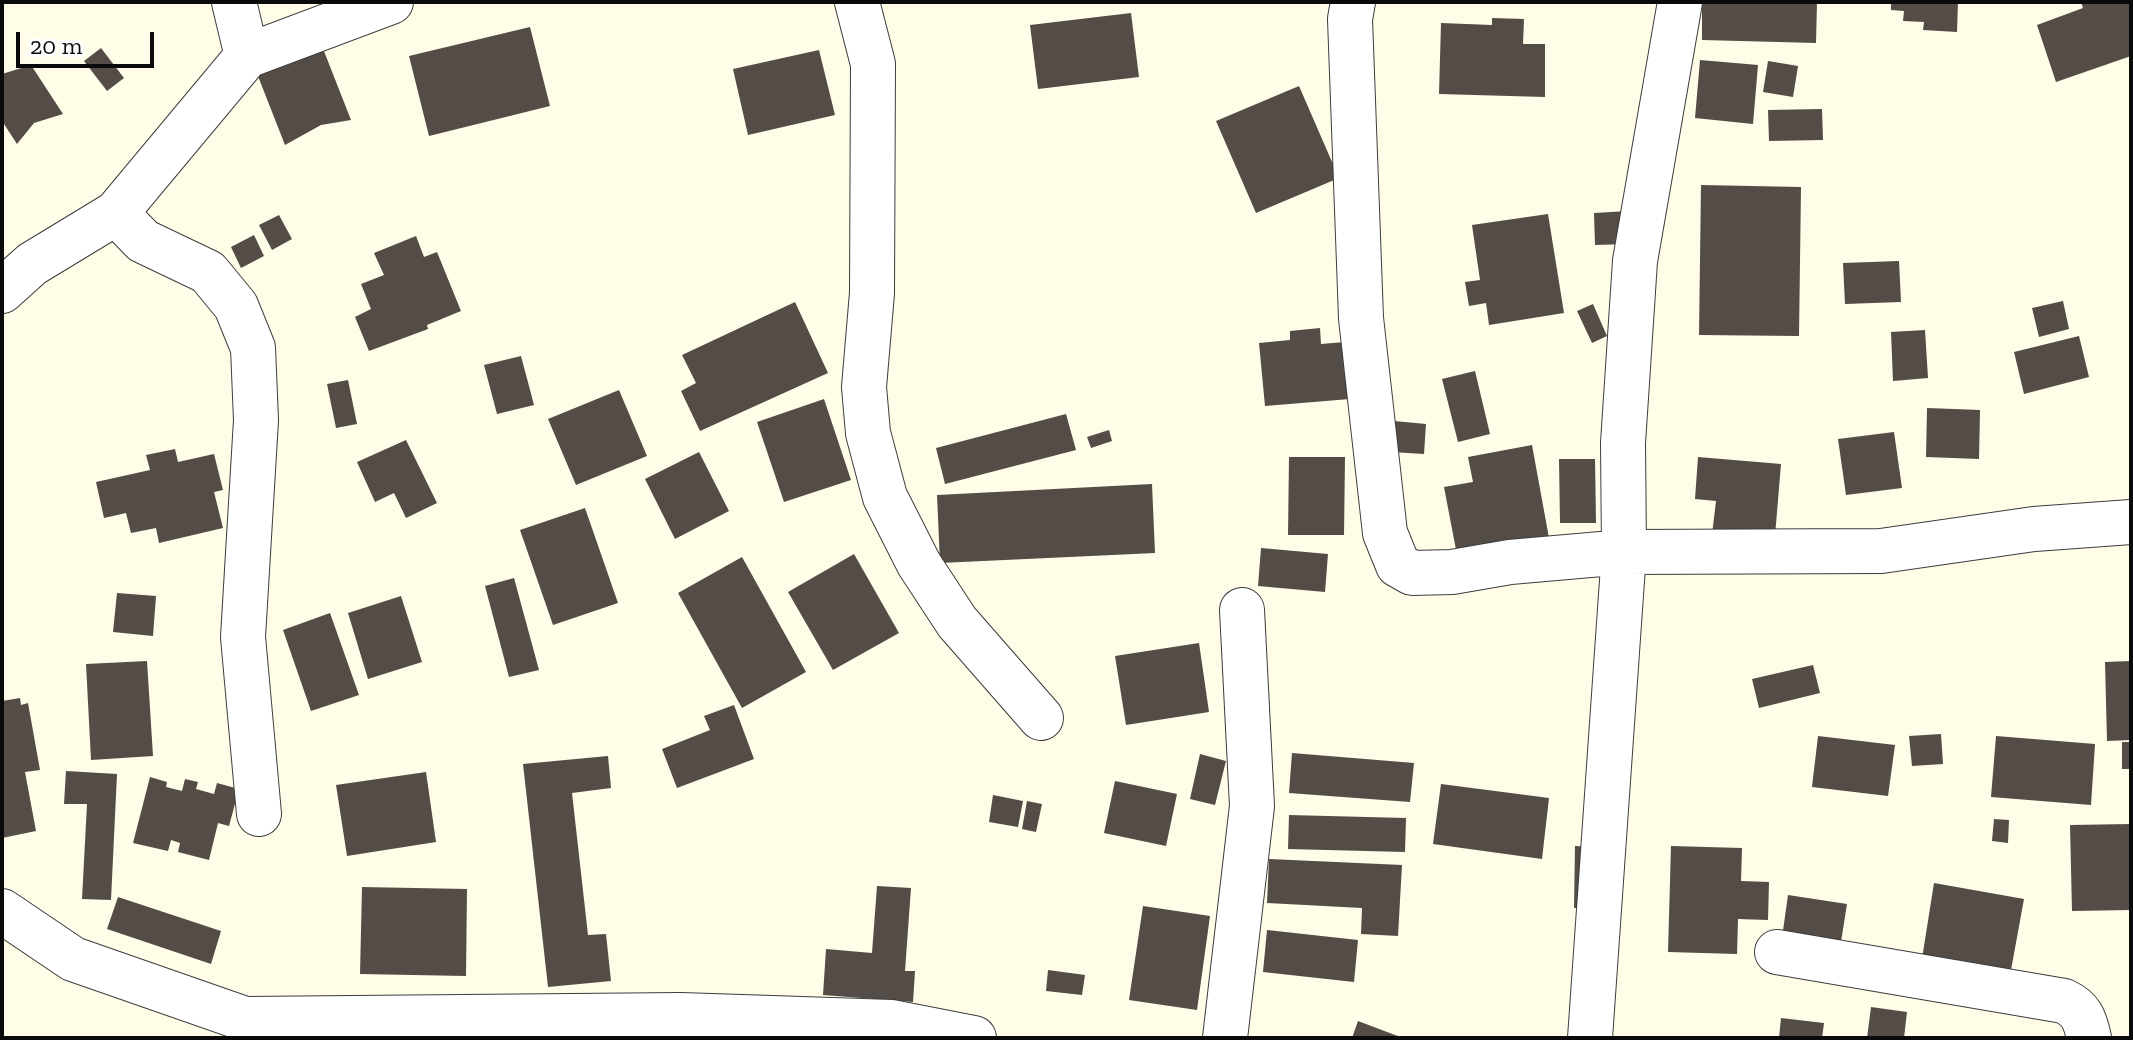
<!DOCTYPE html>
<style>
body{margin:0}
#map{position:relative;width:2133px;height:1040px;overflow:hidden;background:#fffce8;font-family:"Zilla Slab",serif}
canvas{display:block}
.frame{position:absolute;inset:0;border:4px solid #0a0a0a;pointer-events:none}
.scale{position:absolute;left:16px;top:32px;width:138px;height:36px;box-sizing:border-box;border:4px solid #0a0a0a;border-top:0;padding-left:10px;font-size:24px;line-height:28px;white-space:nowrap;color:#0a0a0a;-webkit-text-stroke:6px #fff;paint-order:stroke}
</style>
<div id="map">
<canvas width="2133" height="1040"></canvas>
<div class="frame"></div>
<div class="scale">20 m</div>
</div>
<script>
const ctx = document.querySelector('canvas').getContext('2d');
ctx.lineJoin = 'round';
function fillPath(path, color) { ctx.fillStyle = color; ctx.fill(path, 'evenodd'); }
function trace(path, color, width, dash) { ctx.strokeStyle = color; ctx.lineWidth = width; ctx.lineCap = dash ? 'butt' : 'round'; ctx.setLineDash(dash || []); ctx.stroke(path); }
fillPath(new Path2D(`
 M 1702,2 L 1817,2 L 1816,43 L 1702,40 Z
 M 1891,2 L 1958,2 L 1957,32 L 1923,30 L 1924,22 L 1903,21 L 1904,11 L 1891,10 Z
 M 2081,2 L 2131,2 L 2131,56 L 2056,82 L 2037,25 L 2083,8 Z
 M 1131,13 L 1139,77 L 1038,89 L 1030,25 Z
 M 1492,18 L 1524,19 L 1523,44 L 1545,44 L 1545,97 L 1439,94 L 1441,23 L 1492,25 Z
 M 530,27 L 550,106 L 429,136 L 409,56 Z
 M 320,41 L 351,120 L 321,125 L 285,145 L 254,66 Z
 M 101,48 L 124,78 L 107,91 L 84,61 Z
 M 819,50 L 835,115 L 748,135 L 733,69 Z
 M 1700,60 L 1758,65 L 1753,124 L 1695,118 Z
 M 1768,61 L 1798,66 L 1793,97 L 1763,92 Z
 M 31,65 L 63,114 L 34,123 L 17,144 L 2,121 L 2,74 Z
 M 1299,86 L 1339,178 L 1256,213 L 1216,121 Z
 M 1822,109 L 1823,140 L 1769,141 L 1768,110 Z
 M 1701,185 L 1801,187 L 1799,336 L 1699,335 Z
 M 1628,211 L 1629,244 L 1595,245 L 1594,213 Z
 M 1548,214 L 1564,313 L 1489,325 L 1486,303 L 1469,306 L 1465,282 L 1480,280 L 1472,225 Z
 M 279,215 L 292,239 L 272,250 L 259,225 Z
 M 254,235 L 264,256 L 241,268 L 231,247 Z
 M 416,236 L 424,257 L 437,252 L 461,311 L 427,325 L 428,329 L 369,351 L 355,317 L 371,309 L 361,284 L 384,275 L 374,253 Z
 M 1899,261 L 1901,302 L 1845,304 L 1843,263 Z
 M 2063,301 L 2069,329 L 2039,337 L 2032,308 Z
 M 795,302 L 828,373 L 700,431 L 681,391 L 696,383 L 682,355 Z
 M 1593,304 L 1607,336 L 1592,343 L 1577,311 Z
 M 1320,328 L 1321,344 L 1345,342 L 1350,399 L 1265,406 L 1259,343 L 1290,340 L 1290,331 Z
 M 1925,330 L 1928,378 L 1893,381 L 1891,332 Z
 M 2079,336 L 2089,377 L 2024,394 L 2014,352 Z
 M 521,356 L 534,405 L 497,414 L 484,365 Z
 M 1475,371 L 1490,434 L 1458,442 L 1442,379 Z
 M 348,380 L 357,424 L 336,428 L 327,384 Z
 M 619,390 L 647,456 L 576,485 L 548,419 Z
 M 824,399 L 851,480 L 784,502 L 757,422 Z
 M 1927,408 L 1980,410 L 1979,459 L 1926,457 Z
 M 1066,414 L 1076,450 L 945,484 L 936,448 Z
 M 1394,421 L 1426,424 L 1424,454 L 1392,452 Z
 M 1109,430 L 1112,441 L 1091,448 L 1087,437 Z
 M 1894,432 L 1902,488 L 1846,495 L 1838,439 Z
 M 406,440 L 437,503 L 406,518 L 394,493 L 375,502 L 357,462 Z
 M 1532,445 L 1549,538 L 1457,555 L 1444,487 L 1473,482 L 1468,457 Z
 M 175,449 L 178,462 L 214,454 L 223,490 L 214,492 L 223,528 L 159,543 L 156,528 L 131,533 L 126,513 L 104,518 L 96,482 L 150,470 L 146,455 Z
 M 699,452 L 729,511 L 675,539 L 645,479 Z
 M 1289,457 L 1345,457 L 1344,535 L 1288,535 Z
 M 1698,457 L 1781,464 L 1774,548 L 1711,543 L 1716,501 L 1695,499 Z
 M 1559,459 L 1595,459 L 1596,523 L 1560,523 Z
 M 1152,484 L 1155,553 L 940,563 L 937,495 Z
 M 585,508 L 618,603 L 553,625 L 520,530 Z
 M 1261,548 L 1328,554 L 1325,592 L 1258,586 Z
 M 854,554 L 899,633 L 833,670 L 788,592 Z
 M 742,557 L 806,672 L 742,708 L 678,593 Z
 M 514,578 L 539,670 L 509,677 L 485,586 Z
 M 117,593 L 156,596 L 153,636 L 113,632 Z
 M 401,596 L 422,662 L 368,679 L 348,613 Z
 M 330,613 L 359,695 L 311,711 L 283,630 Z
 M 1199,643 L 1209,712 L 1126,725 L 1115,656 Z
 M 147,661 L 153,756 L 91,760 L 86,664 Z
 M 2131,661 L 2131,740 L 2107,741 L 2105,662 Z
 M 1813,665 L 1820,693 L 1759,708 L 1752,679 Z
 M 20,698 L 21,705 L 28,703 L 40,770 L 25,772 L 36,831 L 2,838 L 2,701 Z
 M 734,705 L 754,759 L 677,788 L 662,749 L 710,730 L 704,716 Z
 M 1941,734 L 1943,764 L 1912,766 L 1909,736 Z
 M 1818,736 L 1895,745 L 1888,796 L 1812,787 Z
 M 1996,736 L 2095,744 L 2091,805 L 1991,797 Z
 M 2122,742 L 2131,742 L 2131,769 L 2122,769 Z
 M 1292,753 L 1414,763 L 1410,802 L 1289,793 Z
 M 1200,754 L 1226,761 L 1215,805 L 1190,799 Z
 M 608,756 L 611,788 L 572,793 L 588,935 L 606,934 L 611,981 L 548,987 L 523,764 Z
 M 66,771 L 117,774 L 111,900 L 82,899 L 87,804 L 64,804 Z
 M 426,772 L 436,842 L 347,856 L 336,785 Z
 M 150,777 L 167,782 L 166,787 L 182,791 L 185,779 L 198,782 L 196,789 L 214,794 L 217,783 L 239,789 L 229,826 L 218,823 L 209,860 L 178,852 L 180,843 L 171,840 L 168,851 L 133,843 Z
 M 1115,781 L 1177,794 L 1166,846 L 1104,833 Z
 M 1441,784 L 1549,798 L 1542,859 L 1433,844 Z
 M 993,795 L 1023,801 L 1018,827 L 989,822 Z
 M 1027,801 L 1042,804 L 1036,832 L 1022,829 Z
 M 1289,815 L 1406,818 L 1405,852 L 1288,849 Z
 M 1994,819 L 2009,820 L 2008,843 L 1992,841 Z
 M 2131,824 L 2131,910 L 2072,911 L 2070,825 Z
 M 1575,846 L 1598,847 L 1596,908 L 1574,908 Z
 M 1671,846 L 1742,848 L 1741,881 L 1769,882 L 1768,920 L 1738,919 L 1737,954 L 1668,952 Z
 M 1269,859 L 1402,865 L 1398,936 L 1361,934 L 1362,908 L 1267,903 Z
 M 1934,883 L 2024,899 L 2009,981 L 1921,965 Z
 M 877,886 L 911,888 L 905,971 L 915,971 L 913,1002 L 823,995 L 826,949 L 872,953 Z
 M 362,887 L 467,889 L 466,976 L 360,974 Z
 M 1788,895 L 1847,904 L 1838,961 L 1780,952 Z
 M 118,897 L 221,931 L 211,964 L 107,929 Z
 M 1143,906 L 1210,916 L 1197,1010 L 1129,1000 Z
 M 1267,930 L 1358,940 L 1354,982 L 1263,972 Z
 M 1048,970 L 1085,975 L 1082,995 L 1046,991 Z
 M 1871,1007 L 1907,1012 L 1904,1038 L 1867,1038 Z
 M 1781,1018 L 1824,1023 L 1822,1038 L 1779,1038 Z
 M 1358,1021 L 1403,1038 L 1352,1038 Z`), '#544c46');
const minor = new Path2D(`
 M 234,2 L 247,56
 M 857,2 L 873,64 L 872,293 L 864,387 L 868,433 L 885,497 L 919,564 L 957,622 L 1041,718
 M 1353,2 L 1350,19 L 1361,318 L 1385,533 L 1398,565 L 1412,573 L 1452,572 L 1510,562 L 1624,552 L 1881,551 L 2034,529 L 2131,522
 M 116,213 L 143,241 L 208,272 L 236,306 L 253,348 L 256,420 L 243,637 L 259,814
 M 2,291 L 32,264 L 116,213 L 247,56 L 391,2
 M 2,911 L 73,959 L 245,1019 L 681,1015 L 892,1022 L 974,1038
 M 1777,952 L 2064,1001 C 2081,1009 2085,1019 2089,1038
 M 1225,1038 L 1252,806 L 1242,610
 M 1590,1038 L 1624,552 L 1623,443 L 1635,261 L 1680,2`);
trace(minor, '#3d3d3d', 46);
trace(minor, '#fff', 44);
</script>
